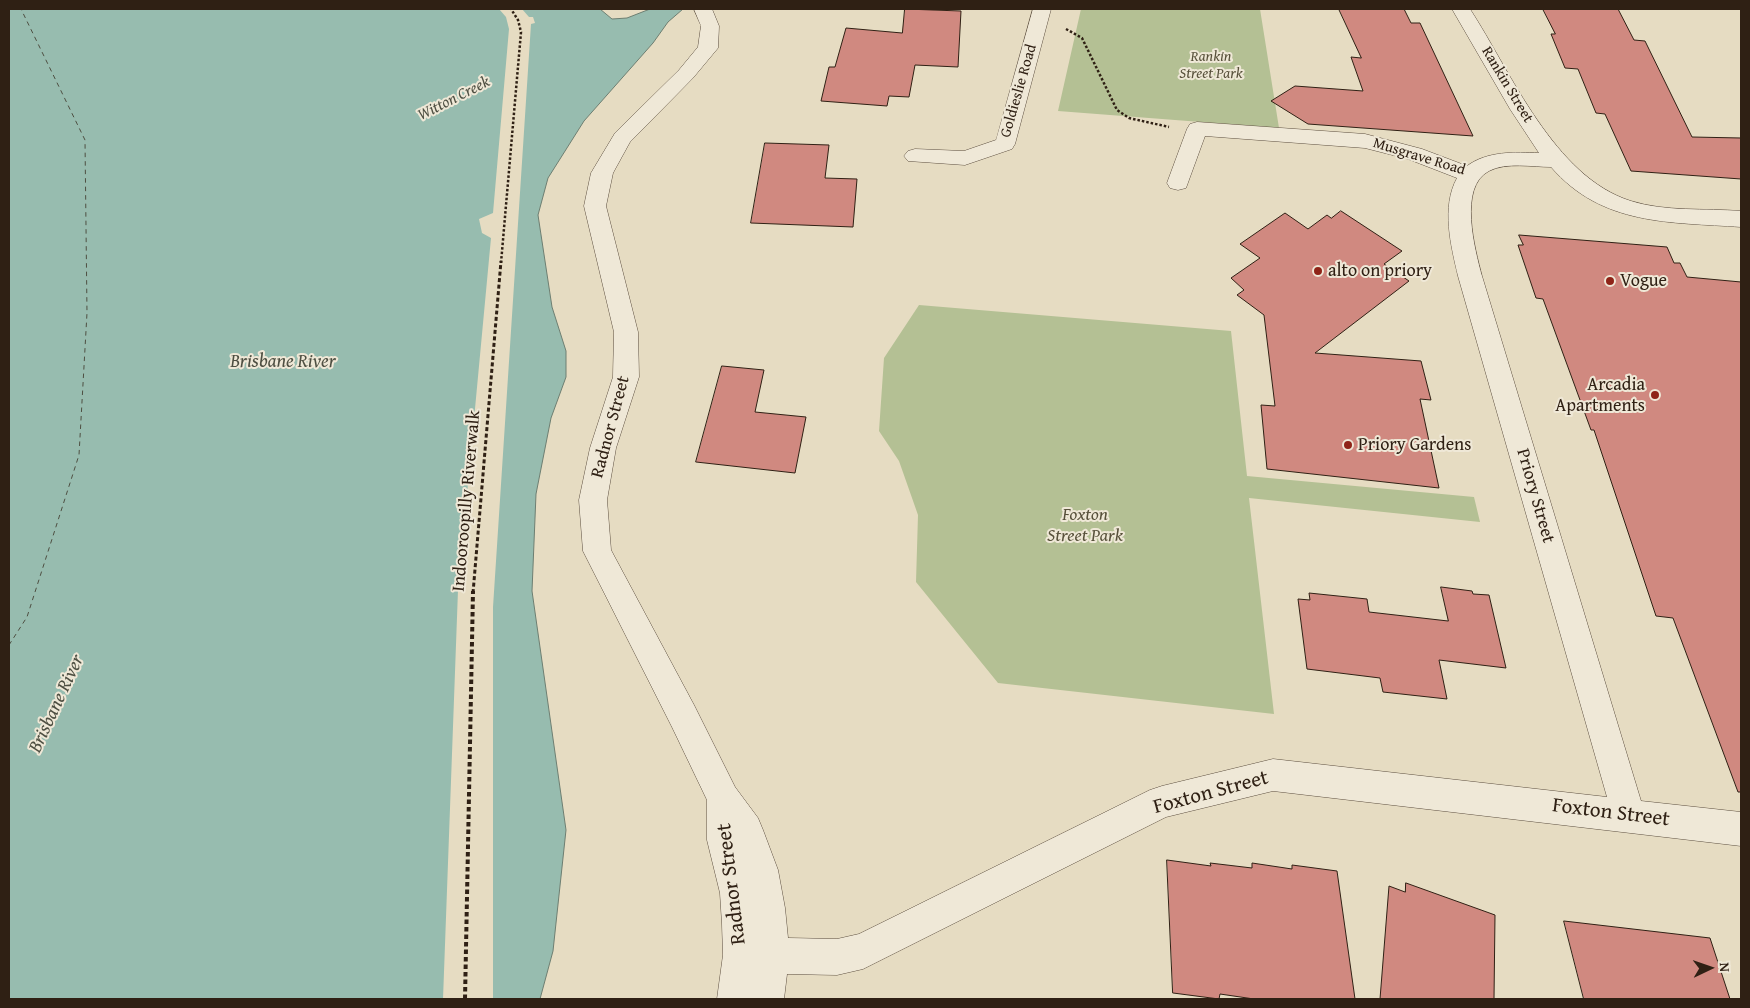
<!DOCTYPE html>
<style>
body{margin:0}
#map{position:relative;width:1750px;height:1008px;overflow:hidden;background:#e6dcc2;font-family:"Gentium Book Plus",serif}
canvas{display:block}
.frame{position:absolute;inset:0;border:10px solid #2f2014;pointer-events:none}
.north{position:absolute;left:1685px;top:943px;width:50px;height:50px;-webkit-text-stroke:4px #efe8d7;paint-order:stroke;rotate:87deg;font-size:14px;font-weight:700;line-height:20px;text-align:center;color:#2f2014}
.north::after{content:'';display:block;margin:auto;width:18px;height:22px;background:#2f2014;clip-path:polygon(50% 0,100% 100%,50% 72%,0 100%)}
</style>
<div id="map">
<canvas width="1750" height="1008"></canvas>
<div class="frame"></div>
<div class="north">N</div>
</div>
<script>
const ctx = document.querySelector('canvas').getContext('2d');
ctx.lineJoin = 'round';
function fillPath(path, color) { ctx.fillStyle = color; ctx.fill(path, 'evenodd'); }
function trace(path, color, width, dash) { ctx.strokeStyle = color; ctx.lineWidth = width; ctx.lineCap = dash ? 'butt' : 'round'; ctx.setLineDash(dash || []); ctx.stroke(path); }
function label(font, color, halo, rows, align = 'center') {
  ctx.font = font + ' "Gentium Book Plus",serif'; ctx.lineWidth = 4; ctx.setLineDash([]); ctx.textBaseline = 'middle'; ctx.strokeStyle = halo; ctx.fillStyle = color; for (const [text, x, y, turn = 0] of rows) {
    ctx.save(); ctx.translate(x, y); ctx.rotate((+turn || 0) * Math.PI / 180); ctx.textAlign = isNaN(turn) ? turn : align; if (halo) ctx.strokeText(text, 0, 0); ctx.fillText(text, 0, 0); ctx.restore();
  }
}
fillPath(new Path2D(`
 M 1081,9 L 1260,9 L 1279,128 L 1058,111 Z
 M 919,305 L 1231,331 L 1247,476 L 1474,497 L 1480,522 L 1249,498 L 1274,714 L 998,683 L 916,582 L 918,515 L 899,461 L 879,431 L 884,358 Z`), '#b4c094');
const water = new Path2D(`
 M 9,9 L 600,9 L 612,19 L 627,18 L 650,9 L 683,9 L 668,22 L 653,43 L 584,121 L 548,178 L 538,215 L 552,307 L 566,351 L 566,377 L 551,418 L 536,494 L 532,591 L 566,830 L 553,951 L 540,999 L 9,999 Z`);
fillPath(water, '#97bcaf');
trace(water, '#6d7e71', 1);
fillPath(new Path2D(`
 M 499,9 L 522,9 L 529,17 L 533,17 L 535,23 L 531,24 L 493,607 L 493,999 L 443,999 L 458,590 L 491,238 L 482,233 L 479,219 L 493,213 L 509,29 L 506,17 Z`), '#e6dcc2');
trace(new Path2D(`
 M 9,645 L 27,617 L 79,455 L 87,313 L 85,140 L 21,9`), '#4e4f42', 1, [4.5, 4]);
const building = new Path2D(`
 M 905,9 L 961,11 L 958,67 L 915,65 L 909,97 L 889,96 L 887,106 L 821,101 L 829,67 L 835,67 L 846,28 L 902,33 Z
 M 1339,9 L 1404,9 L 1411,23 L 1420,23 L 1473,136 L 1308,124 L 1271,101 L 1295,86 L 1363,91 L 1351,57 L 1361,58 Z
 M 1543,9 L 1618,9 L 1634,40 L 1645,41 L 1692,137 L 1741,138 L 1741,179 L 1631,171 L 1605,114 L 1596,113 L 1578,69 L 1565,68 L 1551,34 L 1555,34 Z
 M 765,143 L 829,145 L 825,178 L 857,179 L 853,227 L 751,223 Z
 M 1341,211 L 1402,251 L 1384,264 L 1409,281 L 1315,353 L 1421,361 L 1431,400 L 1420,399 L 1439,488 L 1267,469 L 1261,405 L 1275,406 L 1264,315 L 1237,295 L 1244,290 L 1231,278 L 1260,258 L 1240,244 L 1285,213 L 1308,229 L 1327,215 L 1331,218 Z
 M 1519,235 L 1667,247 L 1674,263 L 1680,263 L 1687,277 L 1741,282 L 1741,792 L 1738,792 L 1673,618 L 1656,616 L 1594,430 L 1591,430 L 1543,299 L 1536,298 L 1518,245 L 1523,245 Z
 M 722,366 L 764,370 L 755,412 L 806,417 L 795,473 L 696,462 Z
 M 1441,587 L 1472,591 L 1473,594 L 1489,595 L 1506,668 L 1439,660 L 1447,699 L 1383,692 L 1380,678 L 1307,669 L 1298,599 L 1310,600 L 1309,593 L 1367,599 L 1369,612 L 1448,621 Z
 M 1167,860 L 1211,866 L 1210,863 L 1252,868 L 1252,863 L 1292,869 L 1292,865 L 1337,871 L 1355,999 L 1254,999 L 1220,994 L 1219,999 L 1173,993 Z
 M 1406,883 L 1495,915 L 1494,999 L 1380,999 L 1389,886 L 1405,892 Z
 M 1564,921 L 1710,938 L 1730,999 L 1584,999 Z`);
fillPath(building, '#d08980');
trace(building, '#2f2014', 1);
const minor = new Path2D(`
 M 694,9 L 712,9 L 719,26 L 718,48 L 693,78 L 630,142 L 613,173 L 606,206 L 638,332 L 639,377 L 616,448 L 607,500 L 611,550 L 694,705 L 735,787 L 758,818 L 763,830 L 778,870 L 785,908 L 788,938 L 837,939 L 859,934 L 1150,790 L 1162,786 L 1273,759 L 1607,797 L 1458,276 C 1451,246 1441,207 1457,178 L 1408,159 L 1365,148 L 1205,136 L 1186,188 L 1178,190 L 1170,188 L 1167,183 L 1187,129 L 1190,124 L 1197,122 L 1365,134 L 1422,149 L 1467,166 C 1487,151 1515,152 1539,153 L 1510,109 L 1452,9 L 1470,9 C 1511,72 1554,177 1631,201 C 1666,212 1705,208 1741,211 L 1741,227 C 1670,222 1602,226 1551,167 C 1533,167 1506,162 1489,171 C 1458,187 1475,249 1482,276 L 1641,801 L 1741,812 L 1741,846 L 1273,791 L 1166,817 L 863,969 L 837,975 L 787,974 L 784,999 L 717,999 L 723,955 L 722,924 L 720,893 L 707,840 L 707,800 L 672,727 L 583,551 L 579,500 L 590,448 L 613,377 L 614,332 L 584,206 L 591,173 L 615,133 L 679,70 L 698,47 L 701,26 Z
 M 1033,9 L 1051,9 L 1015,144 L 1012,149 L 965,165 L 908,161 L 904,156 L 908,151 L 915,149 L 964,151 L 996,140 Z`);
trace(minor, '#5d4f40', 1);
trace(new Path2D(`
 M 1066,29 L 1082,38 L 1117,110 L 1129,118 L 1169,127
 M 501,263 L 521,32 L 518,20 L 511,9`), '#2f2014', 2.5, [2.5, 2]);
trace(new Path2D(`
 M 473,593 L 501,261`), '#2f2014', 3, [4, 2.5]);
trace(new Path2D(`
 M 465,999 L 473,591`), '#2f2014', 4, [4.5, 3]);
fillPath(minor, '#efe8d7');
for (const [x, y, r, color] of [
 [1318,271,5,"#8f2418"],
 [1610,281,5,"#8f2418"],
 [1655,395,5,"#8f2418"],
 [1348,445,5,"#8f2418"]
]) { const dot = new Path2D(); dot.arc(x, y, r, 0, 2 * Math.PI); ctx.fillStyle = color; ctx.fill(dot); trace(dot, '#efe8d7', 2); }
label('italic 15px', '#57503a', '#efe8d7', [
 ["Rankin",1211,57],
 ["Street Park",1211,74]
]);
label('15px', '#2f2014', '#efe8d7', [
 ["Rankin Street",1507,85,59],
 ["Goldieslie Road",1019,91,-74],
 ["Musgrave Road",1419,157,17]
]);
label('italic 16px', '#4e4f42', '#efe8d7', [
 ["Witton Creek",454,99,-27]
]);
label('18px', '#2f2014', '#efe8d7', [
 ["alto on priory",1328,271],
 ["Vogue",1620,281],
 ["Arcadia",1645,385,"right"],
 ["Apartments",1645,406,"right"],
 ["Priory Gardens",1358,445]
], 'left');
label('18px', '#2f2014', '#efe8d7', [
 ["Radnor Street",611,427,-75],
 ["Priory Street",1535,496,74],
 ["Indooroopilly Riverwalk",467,501,-85]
]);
label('italic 18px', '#57503a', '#efe8d7', [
 ["Foxton",1085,515],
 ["Street Park",1085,536]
]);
label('italic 19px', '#4e4f42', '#efe8d7', [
 ["Brisbane River",283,362],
 ["Brisbane River",57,704,-65]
]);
label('21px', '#2f2014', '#efe8d7', [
 ["Foxton Street",1211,793,-15],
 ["Foxton Street",1611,813,7],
 ["Radnor Street",732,884,-97]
]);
</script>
